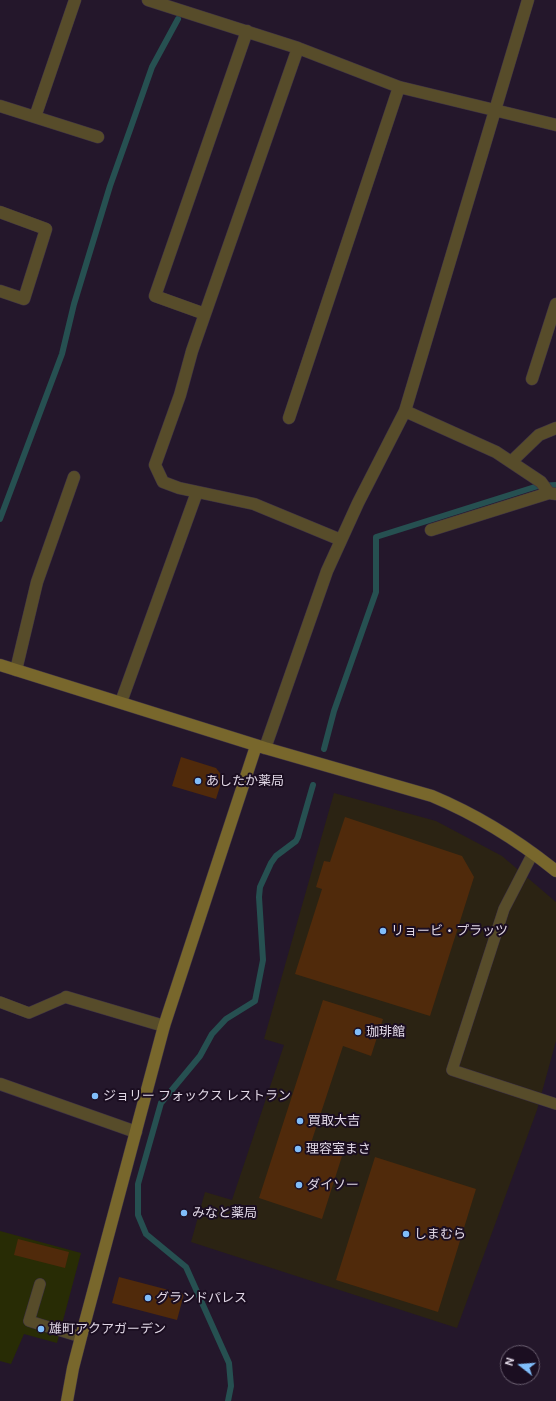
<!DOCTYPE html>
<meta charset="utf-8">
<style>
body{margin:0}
#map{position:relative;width:556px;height:1401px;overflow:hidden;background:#24172b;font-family:Ubuntu,sans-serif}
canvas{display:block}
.north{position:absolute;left:500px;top:1345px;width:40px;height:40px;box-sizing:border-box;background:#1b0e21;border:1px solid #6a5f70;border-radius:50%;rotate:287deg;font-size:11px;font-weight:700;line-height:16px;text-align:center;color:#e1d8e6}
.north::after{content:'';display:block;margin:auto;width:14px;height:18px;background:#80bdfa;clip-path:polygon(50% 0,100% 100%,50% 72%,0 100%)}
</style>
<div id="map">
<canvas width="556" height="1401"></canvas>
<div class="north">N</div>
</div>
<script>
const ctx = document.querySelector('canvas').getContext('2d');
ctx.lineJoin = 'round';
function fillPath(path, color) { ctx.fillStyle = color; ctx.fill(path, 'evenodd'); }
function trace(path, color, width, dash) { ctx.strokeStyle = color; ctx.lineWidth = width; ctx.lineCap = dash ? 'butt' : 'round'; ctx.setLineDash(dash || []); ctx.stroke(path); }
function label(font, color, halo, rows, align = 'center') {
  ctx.font = font + ' Ubuntu,"Noto Sans JP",sans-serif'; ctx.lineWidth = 4; ctx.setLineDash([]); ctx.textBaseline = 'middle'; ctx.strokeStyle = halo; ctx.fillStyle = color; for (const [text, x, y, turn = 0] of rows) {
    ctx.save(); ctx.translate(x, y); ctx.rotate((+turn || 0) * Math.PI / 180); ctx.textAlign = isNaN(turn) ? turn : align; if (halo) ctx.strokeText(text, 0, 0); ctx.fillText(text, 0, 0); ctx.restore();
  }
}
fillPath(new Path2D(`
 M 334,793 L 436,821 L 502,856 L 556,902 L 556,1041 L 537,1110 L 457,1328 L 191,1242 L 205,1192 L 232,1200 L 284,1045 L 264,1039 Z`), '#2b2313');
fillPath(new Path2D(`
 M 0,1231 L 81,1253 L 57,1343 L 24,1334 L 11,1364 L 0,1361 Z`), '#282c05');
trace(new Path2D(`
 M 0,519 L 62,354 L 74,304 L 110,186 L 131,127 L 152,67 L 178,19
 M 324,749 L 334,711 L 376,592 L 376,537 L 538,486 L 556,485
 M 228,1401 L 231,1386 L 229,1363 L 186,1267 L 146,1234 L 138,1215 L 138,1184 L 161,1103 L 200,1056 L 212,1034 L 226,1019 L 255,1001 L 263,960 L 259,897 L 260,887 L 271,863 L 276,856 L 296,841 L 298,837 L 313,785`), '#265051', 6);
fillPath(new Path2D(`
 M 181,757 L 216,768 L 223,777 L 216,799 L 172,786 Z
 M 345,817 L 462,856 L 474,877 L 430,1016 L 295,974 L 322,889 L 316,887 L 324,861 L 330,862 Z
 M 323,1000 L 383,1019 L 371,1056 L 343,1046 L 311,1143 L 343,1153 L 322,1219 L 259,1198 Z
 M 375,1157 L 476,1189 L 438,1312 L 336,1280 Z
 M 18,1239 L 69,1252 L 65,1268 L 14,1255 Z
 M 119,1277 L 184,1294 L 177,1320 L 112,1303 Z`), '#502a0b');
const lane = new Path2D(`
 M 533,853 L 504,909 L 452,1070 L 556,1104
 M 0,1002 L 29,1013 L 66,997
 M 40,1284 L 29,1321 L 81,1337`);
const street = new Path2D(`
 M 148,0 L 298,48 L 399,87 L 556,125
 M 298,48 L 192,351 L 180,395 L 155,465 L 163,482 L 179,488 L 254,504 L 341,540
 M 0,106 L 98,137
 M 35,117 L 75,0
 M 0,212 L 46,229 L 24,299 L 0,291
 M 205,314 L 155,296 L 247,31
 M 532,379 L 556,304
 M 405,411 L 496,452 L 541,482 L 549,493
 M 289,418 L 399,87
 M 511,462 L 539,435 L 556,428
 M 431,530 L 549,493 L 556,494
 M 16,670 L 37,582 L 74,477
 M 121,702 L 197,492
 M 265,748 L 327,571 L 358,503 L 405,411 L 528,0
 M 66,997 L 164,1026
 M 0,1084 L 136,1132`);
const secondary = new Path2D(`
 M 0,665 L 265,748 L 432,796 C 475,814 520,842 556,871
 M 67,1401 L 73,1368 L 81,1337 L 164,1026 L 256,746`);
trace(lane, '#3e3245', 12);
trace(street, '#3e3245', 13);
trace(secondary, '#3e3245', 13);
trace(lane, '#574c2a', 11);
trace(street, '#574c2a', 12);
trace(secondary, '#78672c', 12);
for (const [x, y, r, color] of [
 [198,781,4,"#80bdfa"],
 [383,931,4,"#80bdfa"],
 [358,1032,4,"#80bdfa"],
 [95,1096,4,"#80bdfa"],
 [300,1121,4,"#80bdfa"],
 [298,1149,4,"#80bdfa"],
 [299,1185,4,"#80bdfa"],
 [184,1213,4,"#80bdfa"],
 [406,1234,4,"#80bdfa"],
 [148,1298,4,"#80bdfa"],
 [41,1329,4,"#80bdfa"]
]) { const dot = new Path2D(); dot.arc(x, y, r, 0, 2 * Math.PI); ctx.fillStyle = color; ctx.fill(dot); trace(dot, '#1b0e21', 1.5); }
label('13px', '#e1d8e6', '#1b0e21', [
 ["あしたか薬局",206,781],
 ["リョービ・プラッツ",391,931],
 ["珈琲館",366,1032],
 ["ジョリー フォックス レストラン",103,1096],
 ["買取大吉",308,1121],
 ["理容室まさ",306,1149],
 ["ダイソー",307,1185],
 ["みなと薬局",192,1213],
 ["しまむら",414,1234],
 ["グランドパレス",156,1298],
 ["雄町アクアガーデン",49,1329]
], 'left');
</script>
